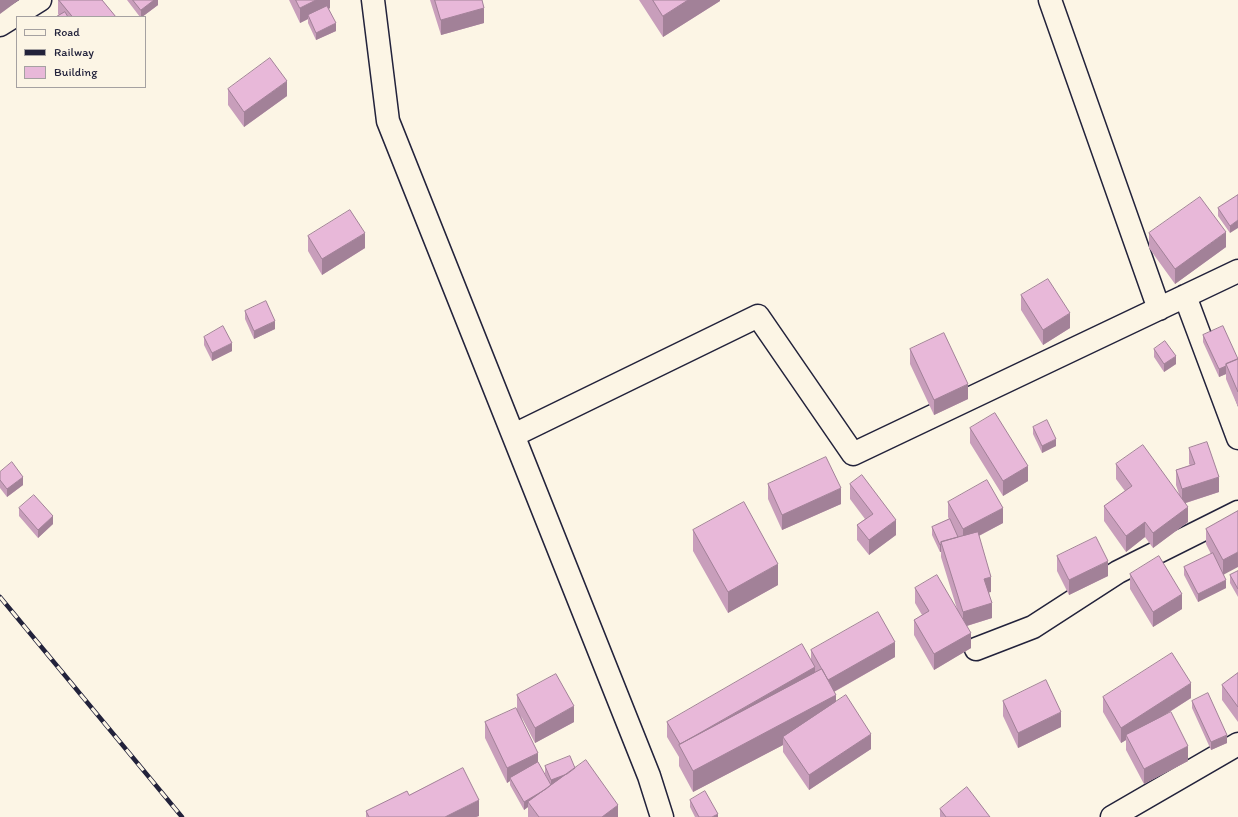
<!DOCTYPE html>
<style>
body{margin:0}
#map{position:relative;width:1238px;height:817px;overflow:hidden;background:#fcf5e5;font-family:Itim,sans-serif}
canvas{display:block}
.legend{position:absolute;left:16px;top:16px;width:130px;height:72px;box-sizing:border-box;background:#fcf5e5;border:1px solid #a5a1a1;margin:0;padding:5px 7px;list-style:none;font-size:12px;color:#22223b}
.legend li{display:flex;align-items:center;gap:8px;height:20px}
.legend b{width:20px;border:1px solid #a5a1a1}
</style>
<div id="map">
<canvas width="1238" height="817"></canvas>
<ul class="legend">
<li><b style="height:5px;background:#fcf5e5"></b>Road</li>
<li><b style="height:5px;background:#22223b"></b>Railway</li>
<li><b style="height:11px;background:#e8b8d9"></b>Building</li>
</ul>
</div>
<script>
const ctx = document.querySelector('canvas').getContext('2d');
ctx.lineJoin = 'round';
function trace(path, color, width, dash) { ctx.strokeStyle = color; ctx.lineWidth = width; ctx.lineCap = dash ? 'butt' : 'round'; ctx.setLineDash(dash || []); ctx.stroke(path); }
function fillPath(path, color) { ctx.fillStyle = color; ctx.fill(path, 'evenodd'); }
const minor = new Path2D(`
 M 1050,0 L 1159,309
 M 0,25 L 40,0
 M 1185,296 L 1238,438
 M 514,435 L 758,316 L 853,454 L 1238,271
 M 976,649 L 1033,627 L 1118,572 L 1238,512
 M 1112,817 L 1238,744`);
const tertiary = new Path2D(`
 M 373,0 L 388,121 L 649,776 L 662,817`);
trace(minor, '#22223b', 25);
trace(tertiary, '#22223b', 25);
trace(minor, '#fcf5e5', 22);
trace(tertiary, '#fcf5e5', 22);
const rail = new Path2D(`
 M 0,597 L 182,817`);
trace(rail, '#22223b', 4.5);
trace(rail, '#fcf5e5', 3, [9]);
fillPath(new Path2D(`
 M 58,0 L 102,0 L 116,17 L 56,17 L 59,15 L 58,14 Z
 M 127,0 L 158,0 L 158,5 L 142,17 L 140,17 Z
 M 289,0 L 330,0 L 330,8 L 329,9 L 336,31 L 316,40 L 308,23 L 308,19 L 300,23 Z
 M 430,0 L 482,0 L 484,23 L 441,35 Z
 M 639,0 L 720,0 L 720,1 L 663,37 Z
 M 228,89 L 287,96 L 244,127 L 228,105 Z
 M 1238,195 L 1230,233 L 1218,216 L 1218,208 Z
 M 1149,233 L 1226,247 L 1175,284 L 1149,248 Z
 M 308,236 L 365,248 L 322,275 L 308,251 Z
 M 1021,295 L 1070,328 L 1043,345 L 1021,310 Z
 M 245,311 L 275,329 L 254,339 L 245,319 Z
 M 1203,335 L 1238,359 L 1238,407 L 1226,379 L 1226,374 L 1219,377 L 1203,342 Z
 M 204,337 L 232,351 L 212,361 L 204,345 Z
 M 910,349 L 968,399 L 934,415 L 910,364 Z
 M 1154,349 L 1176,364 L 1164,372 L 1154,357 Z
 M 1033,427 L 1056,446 L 1042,453 L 1033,434 Z
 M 970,428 L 1028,481 L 1003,496 L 970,443 Z
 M 1189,448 L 1219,492 L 1186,503 L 1188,522 L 1153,548 L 1145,537 L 1126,552 L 1104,521 L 1104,506 L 1125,491 L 1116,479 L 1116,464 L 1179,494 L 1176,485 L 1176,470 L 1190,465 L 1189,464 Z
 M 0,472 L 23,485 L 7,497 L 0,488 Z
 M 768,484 L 841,504 L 782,530 L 768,499 Z
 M 850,484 L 896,535 L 869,555 L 857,540 L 857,525 L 865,519 L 850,499 Z
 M 948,502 L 1003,523 L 979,536 L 991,592 L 989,592 L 992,618 L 967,626 L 971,648 L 934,670 L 914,635 L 914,620 L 922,615 L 915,603 L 915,588 L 957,609 L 941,557 L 941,552 L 940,552 L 932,535 L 932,527 L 949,519 L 948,517 Z
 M 19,508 L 53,524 L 38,538 L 19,516 Z
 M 1238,511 L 1224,575 L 1226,588 L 1198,602 L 1184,575 L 1184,567 L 1211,554 L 1206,544 L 1206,529 Z
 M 693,530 L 778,585 L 728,613 L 693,551 Z
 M 1057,556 L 1108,576 L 1069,595 L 1057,571 Z
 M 1238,571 L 1238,597 L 1230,583 L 1230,575 Z
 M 1130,574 L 1182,609 L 1153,627 L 1130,589 Z
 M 811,650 L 895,657 L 834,692 L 836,702 L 871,749 L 809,790 L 783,752 L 783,745 L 693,792 L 679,766 L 679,757 L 667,737 L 667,722 L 811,659 Z
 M 1238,673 L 1238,722 L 1222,700 L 1222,685 Z
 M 517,695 L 574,722 L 535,743 L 521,716 L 538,763 L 548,780 L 545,774 L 545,766 L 575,768 L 618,817 L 528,817 L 528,807 L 524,810 L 510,785 L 510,781 L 507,783 L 485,738 L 485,722 L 517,710 Z
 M 1103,697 L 1191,698 L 1162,717 L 1188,761 L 1144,784 L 1126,750 L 1126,740 L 1121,743 L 1103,712 Z
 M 1003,701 L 1061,727 L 1018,748 L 1003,716 Z
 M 1192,701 L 1227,743 L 1211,750 L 1192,708 Z
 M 409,795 L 479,816 L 476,817 L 366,817 L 366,811 Z
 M 690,800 L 718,817 L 695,817 L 690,807 Z
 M 940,809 L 990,817 L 940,817 Z`), '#c89ebb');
fillPath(new Path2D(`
 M 0,0 L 19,0 L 0,14 Z
 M 154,0 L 158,0 L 158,5 L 142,17 L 141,17 L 141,10 Z
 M 316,0 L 330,0 L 330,8 L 310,18 L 308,15 L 308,19 L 300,23 L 300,8 Z
 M 688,0 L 720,0 L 720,1 L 663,37 L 663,16 Z
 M 484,8 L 484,23 L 441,35 L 441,20 Z
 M 336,23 L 336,31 L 316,40 L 316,33 Z
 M 287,81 L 287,96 L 244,127 L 244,112 Z
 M 1238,220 L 1238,228 L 1230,233 L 1230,226 Z
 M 1226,232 L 1226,247 L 1175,284 L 1175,269 Z
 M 365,233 L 365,248 L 322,275 L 322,259 Z
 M 1070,313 L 1070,328 L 1043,345 L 1043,330 Z
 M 275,321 L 275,329 L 254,339 L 254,331 Z
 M 232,343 L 232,351 L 212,361 L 212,353 Z
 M 1176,356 L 1176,364 L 1164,372 L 1164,364 Z
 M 1226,366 L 1226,374 L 1219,377 L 1219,369 Z
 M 968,384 L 968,399 L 934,415 L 934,400 Z
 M 1056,439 L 1056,446 L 1042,453 L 1042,446 Z
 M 1028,466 L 1028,481 L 1003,496 L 1003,481 Z
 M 23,477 L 23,485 L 7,497 L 7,489 Z
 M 1219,477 L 1219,492 L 1182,504 L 1182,489 Z
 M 841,488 L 841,504 L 782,530 L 782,515 Z
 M 1188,507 L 1188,522 L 1153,548 L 1153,533 Z
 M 1003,508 L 1003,523 L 963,544 L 963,529 Z
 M 53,516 L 53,524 L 38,538 L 38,530 Z
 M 896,520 L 896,535 L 869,555 L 869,540 Z
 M 1145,522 L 1145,537 L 1126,552 L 1126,536 Z
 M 941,544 L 941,552 L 940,552 L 940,545 Z
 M 1238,552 L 1238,567 L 1223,575 L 1223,560 Z
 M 1108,561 L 1108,576 L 1069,595 L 1069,580 Z
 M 778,564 L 778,585 L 728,613 L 728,592 Z
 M 991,577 L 991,592 L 984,594 L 984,579 Z
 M 1226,580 L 1226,588 L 1198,602 L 1198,594 Z
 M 1182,594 L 1182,609 L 1153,627 L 1153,612 Z
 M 992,603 L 992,618 L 963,627 L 963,612 Z
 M 971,633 L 971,648 L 934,670 L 934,654 Z
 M 895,642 L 895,657 L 828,695 L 828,680 Z
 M 815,667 L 815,682 L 680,745 Z
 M 1191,683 L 1191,698 L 1128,738 L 1126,735 L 1126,740 L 1121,743 L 1121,728 Z
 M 836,695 L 836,717 L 783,737 L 783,745 L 693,792 L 693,771 Z
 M 574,706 L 574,722 L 535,743 L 535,728 Z
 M 1061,712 L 1061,727 L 1018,748 L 1018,733 Z
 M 871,734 L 871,749 L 809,790 L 809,775 Z
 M 1227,735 L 1227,743 L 1211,750 L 1211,742 Z
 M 1188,746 L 1188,761 L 1144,784 L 1144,769 Z
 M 538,753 L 538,768 L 510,778 L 510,781 L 507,783 L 507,768 Z
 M 576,770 L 528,802 L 528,807 L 524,810 L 524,802 L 551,786 L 551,780 Z
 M 479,800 L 479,816 L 476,817 L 445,817 Z
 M 618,805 L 618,817 L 602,817 Z
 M 718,814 L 718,817 L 712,817 Z`), '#a28198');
const building = new Path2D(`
 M 59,0 L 102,0 L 116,17 L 73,17 Z
 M 133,0 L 154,0 L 141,10 Z
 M 296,0 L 316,0 L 300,8 Z
 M 435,0 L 482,0 L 484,8 L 441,20 Z
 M 653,0 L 688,0 L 663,16 Z
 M 327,6 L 336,23 L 316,33 L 308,15 Z
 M 65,12 L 68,17 L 56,17 Z
 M 270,58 L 287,81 L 244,112 L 228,89 Z
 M 1238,195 L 1238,220 L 1230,226 L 1218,208 Z
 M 1200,197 L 1226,232 L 1175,269 L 1149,233 Z
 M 350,210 L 365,233 L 322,259 L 308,236 Z
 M 1048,279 L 1070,313 L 1043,330 L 1021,295 Z
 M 266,301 L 275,321 L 254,331 L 245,311 Z
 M 223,326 L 232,343 L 212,353 L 204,337 Z
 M 1223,326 L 1238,359 L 1226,364 L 1226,366 L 1219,369 L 1203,335 Z
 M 944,333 L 968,384 L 934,400 L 910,349 Z
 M 1165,341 L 1176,356 L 1164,364 L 1154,349 Z
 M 1238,359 L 1238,392 L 1226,364 Z
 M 995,413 L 1028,466 L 1003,481 L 970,428 Z
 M 1047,420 L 1056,439 L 1042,446 L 1033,427 Z
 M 1207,442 L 1219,477 L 1182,489 L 1176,470 L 1195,464 L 1189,448 Z
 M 1143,445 L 1188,507 L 1153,533 L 1145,522 L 1126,536 L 1104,506 L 1132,486 L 1116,464 Z
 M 826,457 L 841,488 L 782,515 L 768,484 Z
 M 12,462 L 23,477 L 7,489 L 0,480 L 0,472 Z
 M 862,475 L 896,520 L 869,540 L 857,525 L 873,514 L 850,484 Z
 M 987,480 L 1003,508 L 963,529 L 948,502 Z
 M 34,495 L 53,516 L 38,530 L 19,508 Z
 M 744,502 L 778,564 L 728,592 L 693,530 Z
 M 1238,511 L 1238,552 L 1223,560 L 1206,529 Z
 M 950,519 L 958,537 L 941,542 L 941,544 L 940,545 L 932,527 Z
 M 978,532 L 991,577 L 984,579 L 992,603 L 963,612 L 941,542 Z
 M 1096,537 L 1108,561 L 1069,580 L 1057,556 Z
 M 1213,553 L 1226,580 L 1198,594 L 1184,567 Z
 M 1159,556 L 1182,594 L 1153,612 L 1130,574 Z
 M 1238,571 L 1238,589 L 1230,575 Z
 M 937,575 L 971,633 L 934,654 L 914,620 L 929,611 L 915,588 Z
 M 878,612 L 895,642 L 828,680 L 811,650 Z
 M 802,644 L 815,667 L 698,734 L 680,744 L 667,722 Z
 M 1172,653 L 1191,683 L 1121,728 L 1103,697 Z
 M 822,669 L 836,695 L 693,771 L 679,745 Z
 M 1238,673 L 1238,707 L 1222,685 Z
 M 556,674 L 574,706 L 535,728 L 517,695 Z
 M 1046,680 L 1061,712 L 1018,733 L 1003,701 Z
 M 1208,693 L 1227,735 L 1211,742 L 1192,701 Z
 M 846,695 L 871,734 L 809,775 L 783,737 Z
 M 516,708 L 538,753 L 507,768 L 485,722 Z
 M 1171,712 L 1188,746 L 1144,769 L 1126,735 Z
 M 570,756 L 575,768 L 567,774 L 551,780 L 545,766 Z
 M 586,760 L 618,805 L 602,817 L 539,817 L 528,802 Z
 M 538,762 L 551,785 L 546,789 L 524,802 L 510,778 Z
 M 463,768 L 479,800 L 445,817 L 369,817 L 366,811 L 407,791 L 409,795 Z
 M 967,787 L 990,817 L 946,817 L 940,809 Z
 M 705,791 L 718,814 L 712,817 L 699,817 L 690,800 Z`);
fillPath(building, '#e8b8d9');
trace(building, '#a28198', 1);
</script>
